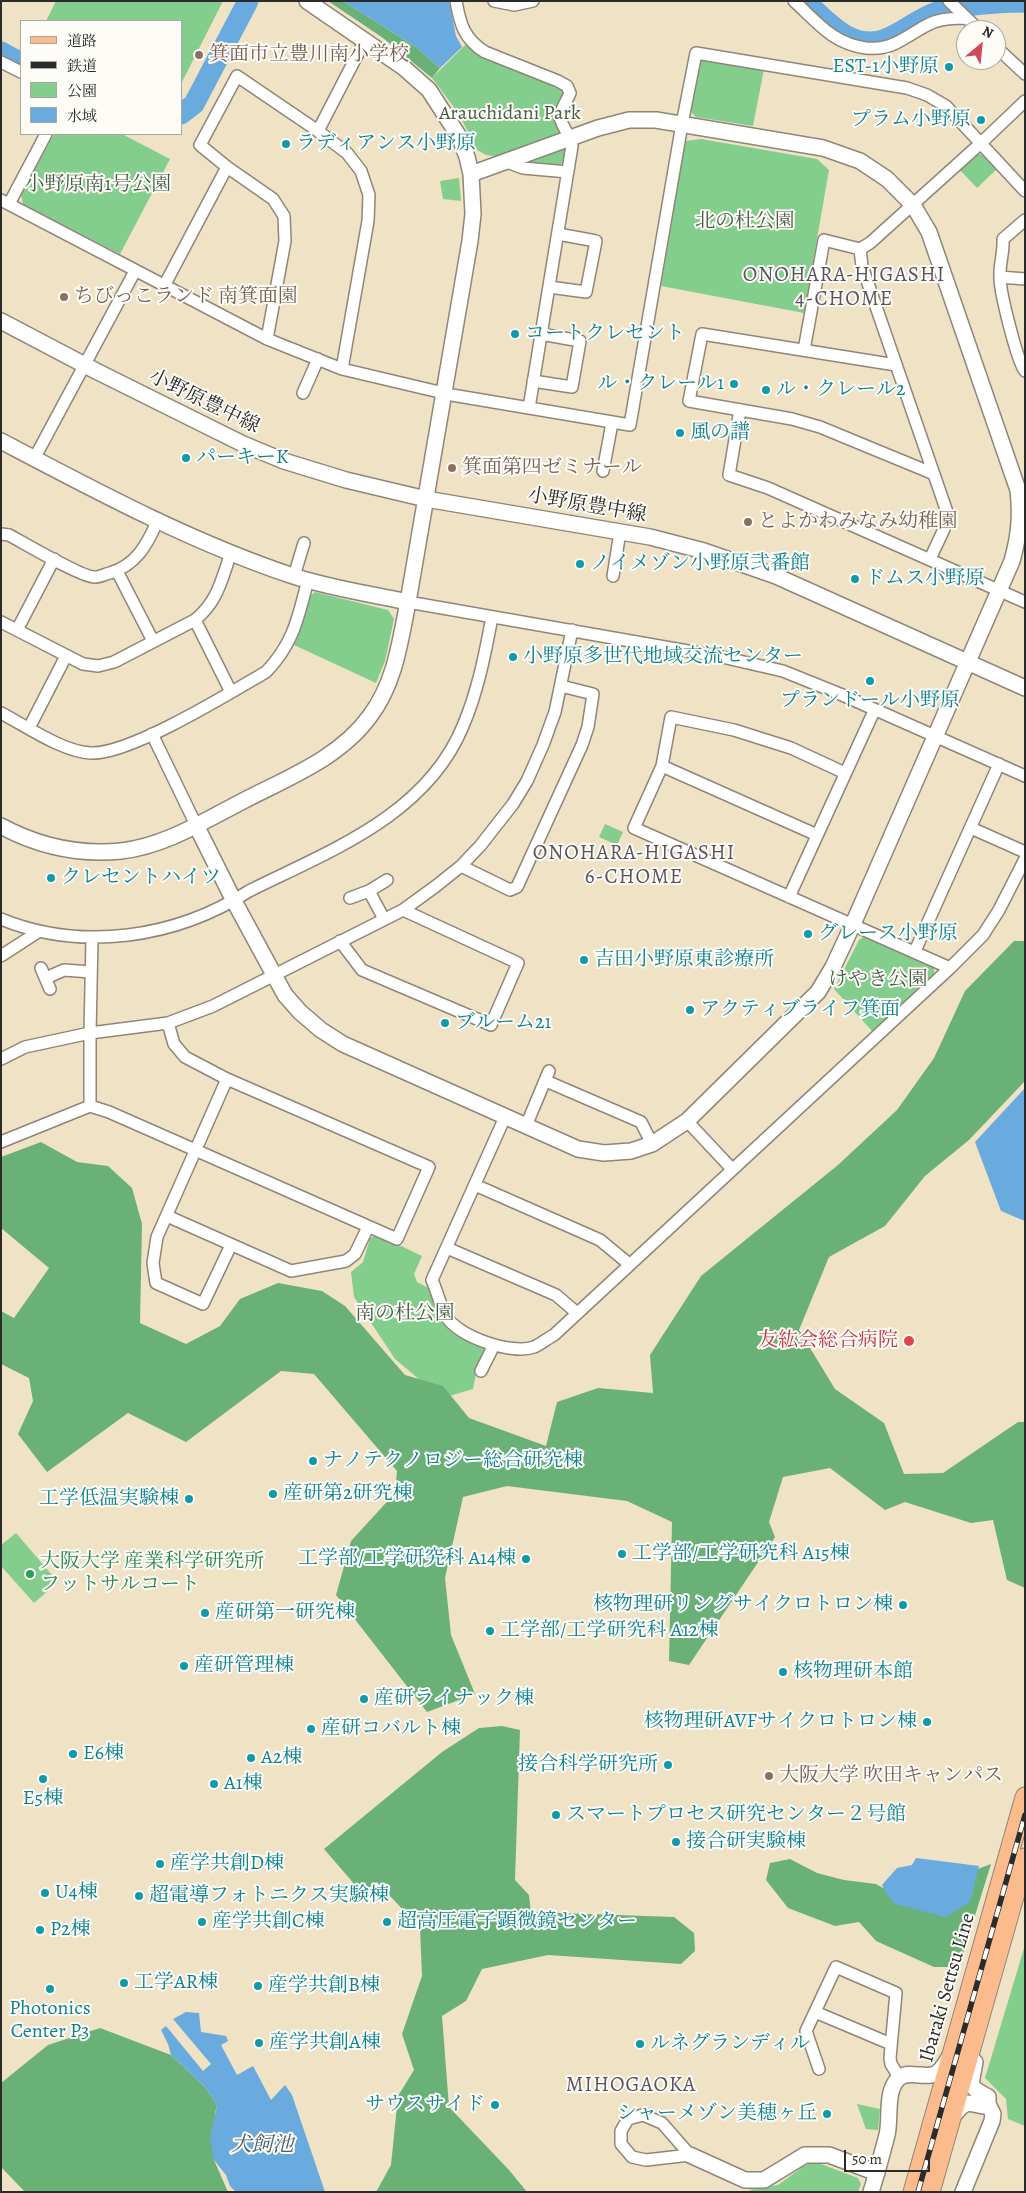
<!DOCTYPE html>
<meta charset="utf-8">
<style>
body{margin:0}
#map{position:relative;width:1026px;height:2193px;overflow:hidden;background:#f0e2c5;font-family:Alegreya,"Noto Serif JP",serif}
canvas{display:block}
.frame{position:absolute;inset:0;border:2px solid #2b2b2b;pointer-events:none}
.legend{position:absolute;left:20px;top:20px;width:162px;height:115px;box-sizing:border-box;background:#fdfcf7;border:1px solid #a9a8a5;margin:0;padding:6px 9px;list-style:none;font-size:15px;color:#2b2b2b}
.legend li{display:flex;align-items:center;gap:10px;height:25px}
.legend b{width:25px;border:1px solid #a9a8a5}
.north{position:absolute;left:956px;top:20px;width:50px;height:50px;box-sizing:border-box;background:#fdfcf7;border:1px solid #a9a8a5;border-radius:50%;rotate:28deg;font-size:14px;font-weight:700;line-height:20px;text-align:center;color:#2b2b2b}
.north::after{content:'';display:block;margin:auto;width:18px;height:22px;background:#d1495b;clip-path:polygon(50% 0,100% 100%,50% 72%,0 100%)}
.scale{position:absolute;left:844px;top:2150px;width:86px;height:22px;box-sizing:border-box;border:2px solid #2b2b2b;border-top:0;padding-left:6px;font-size:15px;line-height:18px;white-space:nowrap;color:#2b2b2b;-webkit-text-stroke:4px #fdfcf7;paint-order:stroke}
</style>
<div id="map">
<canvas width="1026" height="2193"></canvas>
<div class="frame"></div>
<ul class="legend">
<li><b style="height:6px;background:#fbbb8c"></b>道路</li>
<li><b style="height:6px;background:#2b2b2b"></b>鉄道</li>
<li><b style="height:14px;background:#83ce8c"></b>公園</li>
<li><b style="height:14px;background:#69abde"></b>水域</li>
</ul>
<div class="north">N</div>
<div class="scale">50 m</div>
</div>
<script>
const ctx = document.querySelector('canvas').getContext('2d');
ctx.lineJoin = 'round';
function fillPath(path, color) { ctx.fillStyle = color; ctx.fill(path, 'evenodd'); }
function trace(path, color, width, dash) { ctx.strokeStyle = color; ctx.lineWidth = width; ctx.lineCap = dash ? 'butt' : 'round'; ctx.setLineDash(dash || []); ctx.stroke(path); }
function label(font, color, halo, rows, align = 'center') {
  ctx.font = font + ' Alegreya,"Noto Serif JP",serif'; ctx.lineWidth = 4; ctx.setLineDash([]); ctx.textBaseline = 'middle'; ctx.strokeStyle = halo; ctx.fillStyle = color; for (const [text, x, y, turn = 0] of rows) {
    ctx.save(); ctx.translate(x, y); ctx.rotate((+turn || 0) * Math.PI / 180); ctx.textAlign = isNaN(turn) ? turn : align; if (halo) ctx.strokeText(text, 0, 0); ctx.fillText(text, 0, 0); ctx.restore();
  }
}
fillPath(new Path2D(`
 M 56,1 L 223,1 L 181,84 L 181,21 L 46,21 Z
 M 466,44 L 474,51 L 563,87 C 567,100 561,114 561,127 C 561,141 568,146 564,162 L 558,166 L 486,155 L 477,150 L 459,114 L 432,78 Z
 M 705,59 L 764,69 L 753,126 L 696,117 L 690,111 L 699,62 Z
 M 54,134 L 122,134 L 170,159 L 120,254 L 23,204 L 21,195 Z
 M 701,139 L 817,159 L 829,170 L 804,313 L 661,286 L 685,141 Z
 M 976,154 L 985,155 L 997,169 L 977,188 L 959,169 Z
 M 459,178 L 461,201 L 443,199 L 440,181 Z
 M 315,592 L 388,610 L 394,619 L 385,661 L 376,683 L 294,645 L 310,596 Z
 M 605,824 L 623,832 L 617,845 L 599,837 Z
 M 866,935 L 934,966 L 934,975 L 873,1032 L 834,989 L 859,940 Z
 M 378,1235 L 422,1256 L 414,1274 L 417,1282 L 430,1289 L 444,1321 L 488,1347 L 476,1373 L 473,1389 L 446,1397 L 420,1380 L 395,1359 L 354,1297 L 351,1272 L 363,1262 L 370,1238 Z
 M 16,1533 L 58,1582 L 34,1603 L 1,1566 L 1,1545 Z
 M 1025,1945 L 1025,2126 L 1008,2119 L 1006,2099 L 985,2078 Z
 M 857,2104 L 880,2109 L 878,2130 L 866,2129 Z
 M 811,2163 L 821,2164 L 858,2178 L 861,2184 L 858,2192 L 754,2192 L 749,2190 L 778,2185 L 804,2166 Z`), '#83ce8c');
fillPath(new Path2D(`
 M 328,1 L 343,1 L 416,47 L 440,68 L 432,78 L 383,38 Z
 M 1014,941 L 1025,941 L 1025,1081 L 969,1140 L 925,1176 L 885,1226 L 829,1257 L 799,1330 L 835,1389 L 884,1423 L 904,1474 L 943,1473 L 1018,1422 L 1025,1422 L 1025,1588 L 1007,1580 L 993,1520 L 971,1523 L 905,1502 L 885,1510 L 830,1468 L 783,1477 L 769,1522 L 775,1537 L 689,1665 L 669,1661 L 672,1522 L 627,1501 L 507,1486 L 463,1497 L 445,1578 L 451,1635 L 475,1694 L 427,1712 L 336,1595 L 351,1541 L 395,1493 L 397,1471 L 314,1374 L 281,1371 L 186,1442 L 128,1413 L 47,1472 L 18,1434 L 33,1401 L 29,1378 L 1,1364 L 1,1311 L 14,1318 L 49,1268 L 1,1228 L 1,1157 L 41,1142 L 77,1162 L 108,1166 L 132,1188 L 142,1224 L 140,1323 L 186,1344 L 220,1326 L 240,1299 L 278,1283 L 322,1291 L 345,1306 L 405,1375 L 443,1386 L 469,1418 L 546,1446 L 557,1402 L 598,1388 L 653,1393 L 650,1355 L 701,1276 L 838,1165 L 897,1110 L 934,1058 L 965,991 Z
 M 502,1726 L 520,1730 L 515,1880 L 529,1895 L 531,1912 L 674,1917 L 694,1933 L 695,1951 L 681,1964 L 548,1955 L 482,1969 L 466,2001 L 442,2016 L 449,2107 L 509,2170 L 527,2192 L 376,2192 L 391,2165 L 398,2096 L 414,2070 L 402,2034 L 422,1976 L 420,1928 L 377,1882 L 362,1893 L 324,1849 L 442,1752 L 479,1728 Z
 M 790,1859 L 817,1873 L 844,1880 L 876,1884 L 901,1898 L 991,1864 L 959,1967 L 934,1967 L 876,1941 L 859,1922 L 835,1926 L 788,1908 L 766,1880 L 770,1863 Z
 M 100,2028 L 171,2055 L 206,2088 L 217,2105 L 215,2113 L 214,2160 L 228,2192 L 25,2192 L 1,2167 L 1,2083 L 48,2045 Z`), '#6ab178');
fillPath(new Path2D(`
 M 343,1 L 449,1 L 456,36 L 462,47 L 440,68 L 416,47 Z
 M 1025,1088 L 1025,1221 L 1001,1211 L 975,1142 Z
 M 916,1858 L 979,1866 L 970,1902 L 945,1917 L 895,1904 L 887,1895 L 882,1885 L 897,1868 L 912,1865 Z
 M 186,2012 L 199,2013 L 201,2032 L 226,2036 L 228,2041 L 221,2045 L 237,2075 L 253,2066 L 271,2100 L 285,2085 L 292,2095 L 325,2192 L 236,2192 L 230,2186 L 226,2175 L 214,2160 L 210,2139 L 217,2105 L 206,2088 L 171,2055 L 168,2044 L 161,2030 L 166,2026 L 203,2071 L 211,2064 L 173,2019 Z`), '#69abde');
trace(new Path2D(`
 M 805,1 C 827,21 850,50 883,40 C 902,34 918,18 937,12 C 961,5 1000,2 1025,2
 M 1,52 L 21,63
 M 181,114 L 194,104 L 248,1`), '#69abde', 21);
const minor = new Path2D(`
 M 456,1 C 460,24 464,39 485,52 L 558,81 L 567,86 L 570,93 C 567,101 561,109 560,116 C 559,122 571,136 572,146 L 529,408
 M 494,1 L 514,5 L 533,1
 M 794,1 C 817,22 833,44 866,48 C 877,49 886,48 896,43 C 927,27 927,18 966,18
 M 949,1 L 979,30
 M 996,47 L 1025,74
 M 1,62 L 21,72
 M 318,131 L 365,40
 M 507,162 L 523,168 L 568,172
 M 1,200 L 267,339 L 342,369 L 452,395 L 630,425 L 682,124 L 696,53 L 907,88 L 927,95 L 946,106 L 1025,191
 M 9,204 L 46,134
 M 1025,220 L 1003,239 C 1004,252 999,265 1000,278 C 1000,292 1017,361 1025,371
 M 1000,277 L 1025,279
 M 164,286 L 227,167
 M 549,287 L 586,292 L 596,241 L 558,234
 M 267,339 L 285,241 L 284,216 L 273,199 L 227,167 L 200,145 L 237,76 L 318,131 L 347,153 L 361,171 L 369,195 L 368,221 L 342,369
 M 804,350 L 824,240 L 860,249
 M 896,365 L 702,334 L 689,401 L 792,419 L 820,427 L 934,474
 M 533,381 L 572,387 L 580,341 L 541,334
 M 303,393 L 318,359
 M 740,410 L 729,475 L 768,488 L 1025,602
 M 34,459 L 135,271
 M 603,471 L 612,423
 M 1,534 L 9,535 C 24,543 83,578 95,577 C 100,577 105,574 110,573 C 136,565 147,545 157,522
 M 231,553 C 221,581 218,601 195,620 L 231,692
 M 930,559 L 944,529 L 947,512 L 862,266 L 860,249 L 870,243 L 981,143 L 1025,101
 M 117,571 L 153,641
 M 294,576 L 304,543
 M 613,576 L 620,532
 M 408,602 L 722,657 L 783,671 L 840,694 L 1025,776
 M 1,622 L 83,664 L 98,666 L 114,662 L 195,620
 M 17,630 L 54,559
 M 1,713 C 26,726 63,752 91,753 C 129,755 230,693 266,672 C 294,643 298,617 308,580
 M 29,728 L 66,656
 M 152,734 L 196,825
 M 662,766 L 817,835
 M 845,773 L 791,748 L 734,730 L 671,717 L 662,766 L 634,828 L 950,968
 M 971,828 L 1025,852
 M 461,866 L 510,890 L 517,887 L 582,745 L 588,727 L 593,694 L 561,686
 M 369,891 L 384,919
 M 789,897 L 874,711
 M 350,898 L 369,891 L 387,880
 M 1,919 C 82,952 176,938 249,891 C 329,851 426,816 463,726 C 478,691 485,654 492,617
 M 340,941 L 362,970 L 491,1025 L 518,963 L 403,910
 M 915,951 L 999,764
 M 1,956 L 38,932
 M 41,968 L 50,989
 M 46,978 L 64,970 L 91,972
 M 1,1059 L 25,1047 L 90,1033 L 168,1023 L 213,1006 L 403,910 L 436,886 L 461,866 L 480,846 L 513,804 L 527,781 L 543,745 L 555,712 L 572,630
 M 227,1079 L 157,1237 L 153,1263 L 156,1283 L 203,1304 L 231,1245
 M 546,1081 L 641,1122 L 652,1144
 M 90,1106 L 90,1033 L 92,939
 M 505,1117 L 432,1280 C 437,1291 440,1305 446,1316 C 458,1337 512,1355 534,1347 C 541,1344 548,1338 554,1335 L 950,968 L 983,935 L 999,910 L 1025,859
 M 687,1121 L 732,1169
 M 526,1126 L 549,1071
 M 1,1142 L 90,1106 L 109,1112 L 397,1239 L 429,1167 L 227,1079 L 185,1057 L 174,1044 L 168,1023
 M 475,1185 L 600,1240 L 629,1264
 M 167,1216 L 291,1271 L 346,1261 L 355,1254 L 368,1227
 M 447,1248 L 556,1295 L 577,1313
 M 481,1371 L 494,1345
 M 815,2012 L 891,2044
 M 819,2069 L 806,2031 L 836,1967 L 896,1993 L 890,2058 L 891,2064 L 899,2077
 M 643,2115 L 662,2123 L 690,2155 L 646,2160 L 632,2157 L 621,2144 L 621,2131 L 628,2119 Z`);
const tertiary = new Path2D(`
 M 1,321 L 96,371 L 243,444 L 284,461 L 346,480 L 426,499 L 650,537 L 704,551 L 776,576 L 1025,688
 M 1,441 C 96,491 191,542 293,576 C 330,588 370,594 408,602
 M 196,825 L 234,901 L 285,995 L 300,1012 L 321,1030 L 343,1044 L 578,1149 L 604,1153 L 631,1151 L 652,1144 L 687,1121 L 818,992 L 833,967 L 853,924 L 1012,561 C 1019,536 1021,516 1018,490 L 929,232 L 913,205 L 887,179 L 860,161 L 823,148 L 656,120 L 629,120 L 598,128 L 471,174
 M 1,826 C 38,846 79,855 121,851 C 165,846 204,821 243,801 C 287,778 340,758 370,716 C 395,683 400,642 408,602 L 470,241 L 473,214 L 471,174 L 467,157 L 460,138 L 429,90 L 403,67 L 307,1
 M 951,2118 L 962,2106 L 968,2103 L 983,2106 L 988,2104
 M 690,2155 L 745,2180 L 764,2180 L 805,2155 L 829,2155 L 877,2173
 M 871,2192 C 877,2173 882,2154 887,2135 C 891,2119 885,2092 898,2079 C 907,2069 925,2079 935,2074 C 942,2071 946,2062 950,2056
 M 963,2192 L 992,2121 L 993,2114 L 988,2104 L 988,2097 L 976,2090 L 971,2084 L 975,2062`);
const primary = new Path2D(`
 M 913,2192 L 1025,1797
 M 930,2192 L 1025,1858`);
trace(minor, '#8e8678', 14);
trace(tertiary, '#8e8678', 18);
trace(primary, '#8e8678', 21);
trace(minor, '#fff', 11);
trace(tertiary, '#fff', 15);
trace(primary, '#fbbb8c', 19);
const rail = new Path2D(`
 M 918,2192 L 1025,1815`);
trace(rail, '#2b2b2b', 5.5);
trace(rail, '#fdfcf7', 4, [11]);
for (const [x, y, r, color] of [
 [199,55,5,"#8d6e63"],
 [949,67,5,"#0f9aa8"],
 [981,120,5,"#0f9aa8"],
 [286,144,5,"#0f9aa8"],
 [64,297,5,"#8d6e63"],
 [515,334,5,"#0f9aa8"],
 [734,384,5,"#0f9aa8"],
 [766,390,5,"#0f9aa8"],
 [680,433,5,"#0f9aa8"],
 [186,458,5,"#0f9aa8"],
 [452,468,5,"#8d6e63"],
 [748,522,5,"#8d6e63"],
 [580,564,5,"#0f9aa8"],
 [855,579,5,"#0f9aa8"],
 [513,657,5,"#0f9aa8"],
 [870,681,5,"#0f9aa8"],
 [51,878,5,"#0f9aa8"],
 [808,934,5,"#0f9aa8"],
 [584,960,5,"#0f9aa8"],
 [690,1010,5,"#0f9aa8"],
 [445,1023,5,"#0f9aa8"],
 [909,1341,6,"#e0444e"],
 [313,1461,5,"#0f9aa8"],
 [273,1494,5,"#0f9aa8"],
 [189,1499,5,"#0f9aa8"],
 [622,1554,5,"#0f9aa8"],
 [526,1559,5,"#0f9aa8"],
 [30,1574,5,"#2e9e5b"],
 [903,1605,5,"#0f9aa8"],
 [205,1613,5,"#0f9aa8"],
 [490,1631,5,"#0f9aa8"],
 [184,1666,5,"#0f9aa8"],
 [783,1672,5,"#0f9aa8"],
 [364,1699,5,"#0f9aa8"],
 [927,1722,5,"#0f9aa8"],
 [311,1729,5,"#0f9aa8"],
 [73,1754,5,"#0f9aa8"],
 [251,1758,5,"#0f9aa8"],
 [668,1765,5,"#0f9aa8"],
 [769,1776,5,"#8d6e63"],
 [43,1779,5,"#0f9aa8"],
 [214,1784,5,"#0f9aa8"],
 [556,1815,5,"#0f9aa8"],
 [676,1842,5,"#0f9aa8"],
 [160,1864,5,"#0f9aa8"],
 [45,1893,5,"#0f9aa8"],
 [139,1896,5,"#0f9aa8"],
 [202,1922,5,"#0f9aa8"],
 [387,1922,5,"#0f9aa8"],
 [40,1930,5,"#0f9aa8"],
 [124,1983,5,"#0f9aa8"],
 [258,1986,5,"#0f9aa8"],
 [50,1989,5,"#0f9aa8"],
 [259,2043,5,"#0f9aa8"],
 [640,2044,5,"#0f9aa8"],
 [495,2105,5,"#0f9aa8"],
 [827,2114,5,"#0f9aa8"]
]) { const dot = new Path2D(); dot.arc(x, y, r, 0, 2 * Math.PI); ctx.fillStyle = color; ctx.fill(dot); trace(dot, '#fdfcf7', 2); }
label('20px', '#785e54', '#fdfcf7', [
 ["箕面市立豊川南小学校",209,55],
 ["ちびっこランド 南箕面園",74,297],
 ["箕面第四ゼミナール",462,468],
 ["とよかわみなみ幼稚園",758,522],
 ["大阪大学 吹田キャンパス",779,1776]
], 'left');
label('20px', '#0d838f', '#fdfcf7', [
 ["EST-1小野原",939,67,"right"],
 ["プラム小野原",971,120,"right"],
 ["ラディアンス小野原",296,144],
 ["コートクレセント",525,334],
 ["ル・クレール1",724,384,"right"],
 ["ル・クレール2",776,390],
 ["風の譜",690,433],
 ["パーキーK",196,458],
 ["ノイメゾン小野原弐番館",590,564],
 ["ドムス小野原",865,579],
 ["小野原多世代地域交流センター",523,657],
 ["プランドール小野原",870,701,"center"],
 ["クレセントハイツ",61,878],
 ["グレース小野原",818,934],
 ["吉田小野原東診療所",594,960],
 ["アクティブライフ箕面",700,1010],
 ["ブルーム21",455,1023],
 ["ナノテクノロジー総合研究棟",323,1461],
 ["産研第2研究棟",283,1494],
 ["工学低温実験棟",179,1499,"right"],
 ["工学部/工学研究科 A15棟",632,1554],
 ["工学部/工学研究科 A14棟",516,1559,"right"],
 ["核物理研リングサイクロトロン棟",893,1605,"right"],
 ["産研第一研究棟",215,1613],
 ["工学部/工学研究科 A12棟",500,1631],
 ["産研管理棟",194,1666],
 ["核物理研本館",793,1672],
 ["産研ライナック棟",374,1699],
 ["核物理研AVFサイクロトロン棟",917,1722,"right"],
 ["産研コバルト棟",321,1729],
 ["E6棟",83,1754],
 ["A2棟",261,1758],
 ["接合科学研究所",658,1765,"right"],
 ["A1棟",224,1784],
 ["E5棟",43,1799,"center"],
 ["スマートプロセス研究センター２号館",566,1815],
 ["接合研実験棟",686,1842],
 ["産学共創D棟",170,1864],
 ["U4棟",55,1893],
 ["超電導フォトニクス実験棟",149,1896],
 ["産学共創C棟",212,1922],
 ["超高圧電子顕微鏡センター",397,1922],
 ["P2棟",50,1930],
 ["工学AR棟",134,1983],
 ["産学共創B棟",268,1986],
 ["Photonics",50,2009,"center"],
 ["Center P3",50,2032,"center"],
 ["産学共創A棟",269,2043],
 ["ルネグランディル",650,2044],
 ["サウスサイド",485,2105,"right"],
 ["シャーメゾン美穂ヶ丘",817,2114,"right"]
], 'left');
label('20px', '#455c48', '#fdfcf7', [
 ["Arauchidani Park",510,114],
 ["小野原南1号公園",98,185],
 ["北の杜公園",745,222],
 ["けやき公園",878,980],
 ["南の杜公園",405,1314]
]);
label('20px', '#2b2b2b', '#fdfcf7', [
 ["小野原豊中線",204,402,26],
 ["小野原豊中線",587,506,10],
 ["Ibaraki Settsu Line",948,1988,-74]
]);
label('20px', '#be3a42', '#fdfcf7', [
 ["友紘会総合病院",898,1341]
], 'right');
label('20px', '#27864d', '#fdfcf7', [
 ["大阪大学 産業科学研究所",40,1562],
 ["フットサルコート",40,1585]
], 'left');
ctx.letterSpacing = '1px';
label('21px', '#5b525f', '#fdfcf7', [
 ["ONOHARA-HIGASHI",844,276],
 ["4-CHOME",844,300],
 ["ONOHARA-HIGASHI",634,854],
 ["6-CHOME",634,878],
 ["MIHOGAOKA",631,2086]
]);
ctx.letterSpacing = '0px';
label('italic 21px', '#445e73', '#fdfcf7', [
 ["犬飼池",262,2146]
]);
</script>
